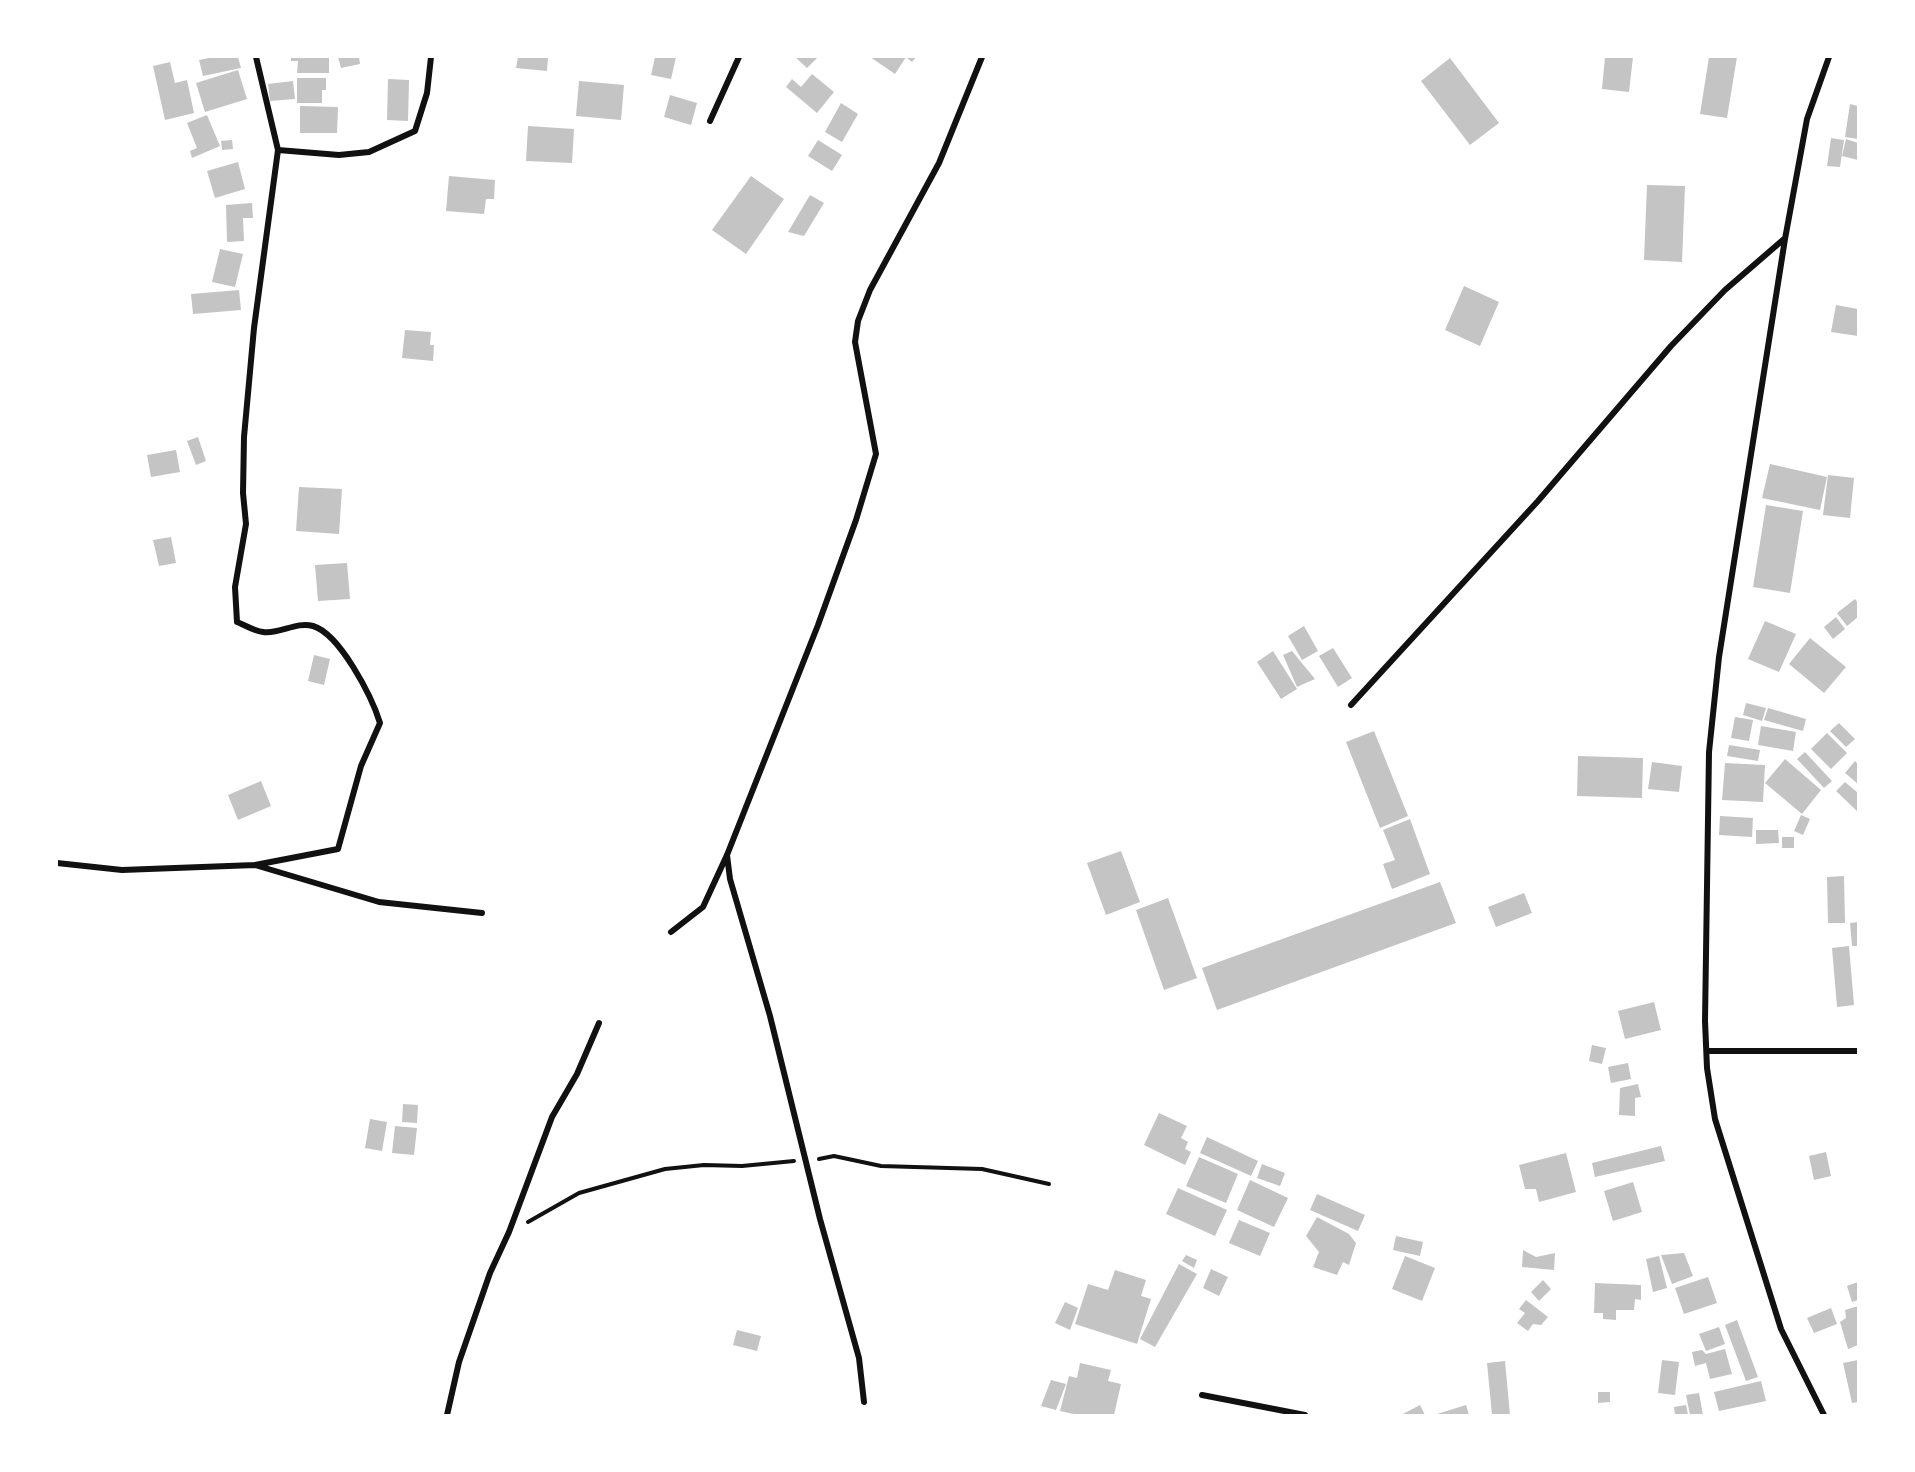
<!DOCTYPE html>
<style>
body{margin:0}
#map{position:relative;width:1915px;height:1472px;overflow:hidden;background:#fff;font-family:Helvetica,sans-serif}
canvas{display:block}
.frame{position:absolute;inset:0;border:58px solid #fff;pointer-events:none}
</style>
<div id="map">
<canvas width="1915" height="1472"></canvas>
<div class="frame"></div>
</div>
<script>
const ctx = document.querySelector('canvas').getContext('2d');
ctx.lineJoin = 'round';
function fillPath(path, color) { ctx.fillStyle = color; ctx.fill(path, 'evenodd'); }
function trace(path, color, width, dash) { ctx.strokeStyle = color; ctx.lineWidth = width; ctx.lineCap = dash ? 'butt' : 'round'; ctx.setLineDash(dash || []); ctx.stroke(path); }
fillPath(new Path2D(`
 M 214,57 L 238,57 L 241,68 L 203,76 L 199,60 Z
 M 291,57 L 329,57 L 329,73 L 297,73 L 298,61 L 291,61 Z
 M 338,57 L 359,57 L 360,64 L 341,68 Z
 M 518,57 L 548,57 L 547,71 L 516,68 Z
 M 655,57 L 676,57 L 671,79 L 651,75 Z
 M 795,57 L 818,57 L 807,68 Z
 M 870,57 L 916,57 L 912,62 L 906,57 L 895,74 Z
 M 1605,57 L 1633,57 L 1629,92 L 1602,89 Z
 M 1709,57 L 1737,57 L 1727,118 L 1700,114 Z
 M 1450,58 L 1499,123 L 1470,145 L 1421,81 Z
 M 170,62 L 175,83 L 187,80 L 194,113 L 165,120 L 153,66 Z
 M 238,70 L 247,99 L 205,112 L 196,83 Z
 M 812,74 L 834,92 L 817,113 L 786,87 L 792,79 L 801,87 Z
 M 297,78 L 326,78 L 326,90 L 322,90 L 322,103 L 297,103 Z
 M 388,79 L 409,80 L 408,121 L 387,120 Z
 M 293,81 L 295,99 L 270,101 L 268,84 Z
 M 579,81 L 624,85 L 621,120 L 576,116 Z
 M 670,95 L 697,103 L 691,125 L 664,117 Z
 M 841,103 L 858,114 L 842,142 L 825,132 Z
 M 1850,104 L 1858,106 L 1858,139 L 1845,137 Z
 M 300,106 L 338,107 L 337,133 L 300,133 Z
 M 207,115 L 220,146 L 192,158 L 190,151 L 197,148 L 187,123 Z
 M 528,126 L 574,129 L 572,163 L 526,161 Z
 M 1831,138 L 1844,140 L 1840,167 L 1827,166 Z
 M 1846,139 L 1858,143 L 1858,160 L 1842,156 Z
 M 232,140 L 233,149 L 222,150 L 221,141 Z
 M 818,140 L 842,155 L 832,171 L 808,156 Z
 M 238,162 L 245,189 L 215,198 L 207,171 Z
 M 449,176 L 495,180 L 494,199 L 486,199 L 484,214 L 446,211 Z
 M 751,176 L 784,199 L 746,254 L 712,230 Z
 M 1647,185 L 1685,186 L 1682,262 L 1644,260 Z
 M 810,195 L 824,203 L 804,236 L 788,232 Z
 M 252,203 L 253,218 L 243,218 L 244,241 L 227,242 L 226,205 Z
 M 220,249 L 243,254 L 235,287 L 212,282 Z
 M 1464,286 L 1499,302 L 1480,346 L 1445,330 Z
 M 239,290 L 241,310 L 193,314 L 191,294 Z
 M 1836,305 L 1858,309 L 1858,336 L 1831,332 Z
 M 405,330 L 431,332 L 430,345 L 434,345 L 433,361 L 402,358 Z
 M 198,437 L 206,461 L 196,465 L 187,441 Z
 M 176,450 L 180,472 L 151,477 L 147,455 Z
 M 1770,464 L 1827,477 L 1820,510 L 1762,498 Z
 M 1828,475 L 1854,478 L 1850,518 L 1823,515 Z
 M 299,487 L 342,489 L 339,534 L 296,531 Z
 M 1766,505 L 1803,511 L 1790,593 L 1753,587 Z
 M 171,537 L 176,563 L 159,566 L 153,540 Z
 M 347,563 L 350,599 L 318,601 L 315,565 Z
 M 1855,599 L 1858,603 L 1858,617 L 1847,626 L 1837,613 Z
 M 1836,617 L 1845,629 L 1833,639 L 1824,627 Z
 M 1765,621 L 1796,634 L 1779,672 L 1748,659 Z
 M 1304,626 L 1318,651 L 1302,660 L 1288,636 Z
 M 1810,638 L 1846,667 L 1824,693 L 1789,664 Z
 M 1333,648 L 1352,678 L 1338,687 L 1319,656 Z
 M 1273,651 L 1297,689 L 1281,699 L 1257,662 Z
 M 1292,651 L 1315,679 L 1297,687 L 1283,655 Z
 M 314,655 L 330,659 L 324,685 L 308,681 Z
 M 1746,703 L 1766,708 L 1762,721 L 1743,715 Z
 M 1768,708 L 1806,719 L 1803,731 L 1764,720 Z
 M 1735,717 L 1753,720 L 1749,741 L 1731,738 Z
 M 1839,723 L 1855,739 L 1846,747 L 1830,731 Z
 M 1761,726 L 1796,732 L 1793,751 L 1758,745 Z
 M 1374,731 L 1408,816 L 1380,828 L 1346,742 Z
 M 1827,733 L 1847,753 L 1831,769 L 1811,749 Z
 M 1729,745 L 1760,750 L 1758,761 L 1727,756 Z
 M 1805,752 L 1832,781 L 1824,788 L 1797,759 Z
 M 1578,756 L 1643,758 L 1642,798 L 1577,796 Z
 M 1785,759 L 1821,790 L 1802,814 L 1765,783 Z
 M 1855,761 L 1858,764 L 1858,784 L 1845,773 Z
 M 1652,762 L 1682,766 L 1679,792 L 1648,789 Z
 M 1725,763 L 1765,765 L 1763,802 L 1722,800 Z
 M 261,781 L 271,806 L 238,820 L 228,795 Z
 M 1845,782 L 1858,793 L 1858,812 L 1836,791 Z
 M 1801,815 L 1810,819 L 1803,835 L 1794,831 Z
 M 1720,816 L 1753,818 L 1752,837 L 1719,835 Z
 M 1410,819 L 1430,874 L 1392,889 L 1383,864 L 1395,860 L 1383,830 Z
 M 1756,830 L 1778,830 L 1779,843 L 1756,844 Z
 M 1782,837 L 1794,837 L 1794,848 L 1782,848 Z
 M 1121,851 L 1140,902 L 1106,915 L 1087,863 Z
 M 1844,876 L 1845,923 L 1828,923 L 1827,877 Z
 M 1440,882 L 1456,923 L 1217,1010 L 1202,968 Z
 M 1524,893 L 1532,913 L 1496,927 L 1488,907 Z
 M 1168,898 L 1197,978 L 1164,990 L 1136,910 Z
 M 1858,922 L 1858,946 L 1852,946 L 1850,923 Z
 M 1849,946 L 1854,1005 L 1837,1007 L 1832,948 Z
 M 1654,1002 L 1661,1030 L 1625,1039 L 1618,1011 Z
 M 1592,1045 L 1606,1048 L 1602,1064 L 1589,1061 Z
 M 1628,1063 L 1631,1079 L 1611,1083 L 1608,1067 Z
 M 1638,1084 L 1641,1097 L 1635,1098 L 1635,1116 L 1619,1115 L 1620,1088 Z
 M 403,1104 L 418,1105 L 417,1123 L 402,1122 Z
 M 1159,1113 L 1187,1126 L 1181,1138 L 1188,1142 L 1185,1149 L 1191,1152 L 1185,1165 L 1144,1145 Z
 M 370,1119 L 387,1122 L 382,1151 L 365,1148 Z
 M 395,1126 L 417,1128 L 414,1155 L 392,1153 Z
 M 1207,1137 L 1258,1161 L 1251,1176 L 1200,1153 Z
 M 1661,1146 L 1665,1161 L 1595,1177 L 1592,1163 Z
 M 1826,1152 L 1831,1176 L 1814,1180 L 1809,1156 Z
 M 1566,1153 L 1576,1192 L 1539,1202 L 1536,1189 L 1525,1189 L 1519,1165 Z
 M 1199,1157 L 1238,1174 L 1226,1203 L 1186,1186 Z
 M 1262,1164 L 1285,1173 L 1280,1186 L 1257,1178 Z
 M 1250,1180 L 1288,1198 L 1274,1227 L 1237,1210 Z
 M 1633,1182 L 1642,1212 L 1613,1221 L 1604,1191 Z
 M 1178,1188 L 1227,1210 L 1215,1236 L 1166,1214 Z
 M 1317,1194 L 1365,1215 L 1358,1231 L 1310,1210 Z
 M 1317,1217 L 1349,1234 L 1356,1243 L 1349,1265 L 1343,1262 L 1337,1275 L 1313,1267 L 1319,1252 L 1306,1236 Z
 M 1239,1220 L 1270,1233 L 1260,1256 L 1229,1243 Z
 M 1396,1236 L 1423,1242 L 1420,1256 L 1393,1250 Z
 M 1523,1250 L 1536,1257 L 1555,1253 L 1554,1270 L 1522,1267 Z
 M 1684,1253 L 1693,1276 L 1672,1284 L 1661,1255 Z
 M 1186,1255 L 1197,1260 L 1194,1268 L 1182,1261 Z
 M 1405,1256 L 1435,1268 L 1422,1301 L 1392,1289 Z
 M 1659,1256 L 1667,1288 L 1653,1292 L 1646,1259 Z
 M 1179,1264 L 1197,1274 L 1155,1347 L 1140,1339 Z
 M 1211,1269 L 1228,1277 L 1219,1296 L 1203,1288 Z
 M 1115,1270 L 1146,1280 L 1141,1296 L 1151,1299 L 1137,1344 L 1075,1324 L 1088,1284 L 1108,1290 Z
 M 1708,1277 L 1717,1303 L 1684,1314 L 1675,1288 Z
 M 1543,1280 L 1551,1289 L 1539,1301 L 1531,1292 Z
 M 1858,1282 L 1858,1300 L 1852,1302 L 1847,1286 Z
 M 1595,1283 L 1641,1285 L 1641,1300 L 1635,1299 L 1634,1310 L 1616,1310 L 1616,1320 L 1603,1319 L 1603,1313 L 1594,1313 Z
 M 1526,1300 L 1548,1317 L 1541,1325 L 1533,1324 L 1528,1331 L 1517,1323 L 1525,1313 L 1519,1309 Z
 M 1065,1302 L 1078,1308 L 1070,1330 L 1055,1323 Z
 M 1858,1306 L 1858,1345 L 1848,1349 L 1840,1322 L 1846,1318 L 1845,1310 Z
 M 1831,1308 L 1837,1324 L 1814,1333 L 1807,1318 Z
 M 1737,1320 L 1758,1377 L 1746,1381 L 1725,1325 Z
 M 1719,1327 L 1725,1344 L 1706,1351 L 1699,1334 Z
 M 737,1330 L 761,1336 L 757,1351 L 733,1345 Z
 M 1725,1349 L 1732,1374 L 1710,1379 L 1706,1363 L 1695,1366 L 1692,1352 L 1702,1350 L 1706,1354 Z
 M 1662,1360 L 1679,1362 L 1675,1395 L 1658,1393 Z
 M 1858,1360 L 1858,1402 L 1852,1403 L 1843,1363 Z
 M 1505,1361 L 1510,1415 L 1492,1415 L 1487,1363 Z
 M 1080,1363 L 1111,1370 L 1108,1381 L 1121,1384 L 1114,1415 L 1078,1415 L 1060,1411 L 1069,1376 L 1077,1378 Z
 M 1051,1380 L 1066,1384 L 1056,1410 L 1041,1406 Z
 M 1761,1381 L 1766,1401 L 1719,1411 L 1714,1392 Z
 M 1598,1392 L 1610,1392 L 1610,1402 L 1598,1403 Z
 M 1699,1393 L 1703,1415 L 1690,1415 L 1686,1395 Z
 M 1420,1405 L 1425,1415 L 1401,1415 Z
 M 1466,1405 L 1469,1415 L 1437,1415 L 1437,1414 Z
 M 1686,1405 L 1688,1415 L 1675,1415 L 1674,1407 Z`), '#c4c4c4');
trace(new Path2D(`
 M 819,1159 L 834,1156 L 881,1166 L 982,1169 L 1049,1184
 M 528,1222 L 579,1193 L 665,1169 L 704,1165 L 742,1166 L 794,1161`), '#111', 4);
trace(new Path2D(`
 M 710,121 L 739,57
 M 278,150 L 339,155 L 369,152 L 415,131 L 427,93 L 431,57
 M 1351,705 L 1538,501 L 1671,346 L 1725,290 L 1784,239
 M 727,855 L 730,879 L 770,1016 L 820,1219 L 859,1358 L 864,1402
 M 57,863 L 122,870 L 255,865 L 379,902 L 482,913
 M 255,865 L 338,849 L 361,766 L 380,723 C 372,697 340,634 313,626 C 296,621 279,635 263,632 C 254,631 245,625 237,622 L 235,587 L 246,524 L 243,493 L 244,437 L 254,328 L 278,150 L 256,57
 M 671,932 L 703,907 L 727,855 L 818,625 L 856,520 L 876,454 L 855,342 L 858,321 L 870,290 L 939,163 L 982,57
 M 1707,1051 L 1858,1051
 M 1202,1395 L 1305,1415
 M 447,1415 L 459,1362 L 490,1273 L 509,1232 L 552,1117 L 577,1074 L 599,1023
 M 1824,1415 L 1781,1329 L 1715,1119 L 1707,1068 L 1705,1021 L 1709,752 L 1719,657 L 1785,239 L 1807,119 L 1829,57`), '#111', 6);
</script>
